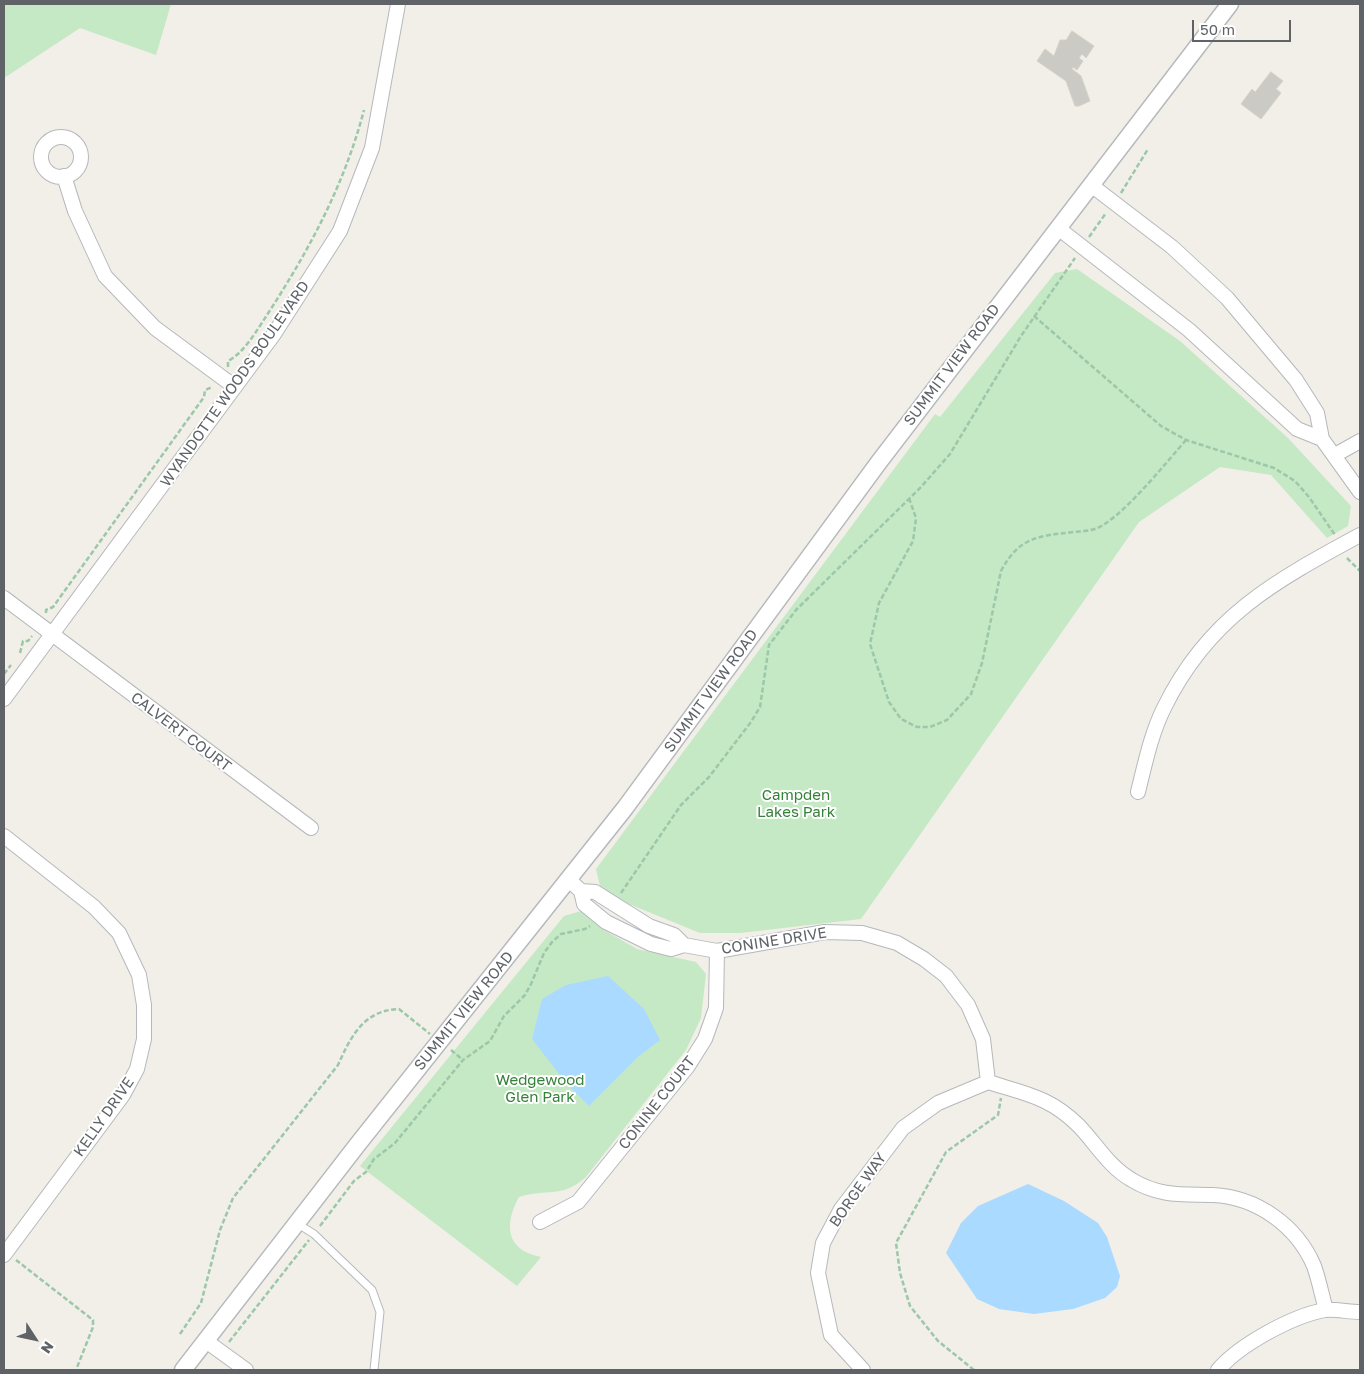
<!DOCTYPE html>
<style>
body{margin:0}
#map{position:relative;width:1364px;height:1374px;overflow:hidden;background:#f1efe8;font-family:"Golos Text",sans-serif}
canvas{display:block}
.frame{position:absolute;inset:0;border:5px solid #5f6368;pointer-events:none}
.north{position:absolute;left:10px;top:1314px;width:50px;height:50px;-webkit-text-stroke:4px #fff;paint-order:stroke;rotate:125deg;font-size:14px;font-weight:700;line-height:20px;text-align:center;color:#5f6368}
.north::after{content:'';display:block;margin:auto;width:18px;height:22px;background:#5f6368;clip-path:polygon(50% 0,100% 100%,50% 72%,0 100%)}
.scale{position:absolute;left:1192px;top:20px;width:99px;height:22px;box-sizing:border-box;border:2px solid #5f6368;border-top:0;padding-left:6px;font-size:15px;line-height:18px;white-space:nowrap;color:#5f6368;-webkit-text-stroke:4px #fff;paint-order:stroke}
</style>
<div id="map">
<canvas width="1364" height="1374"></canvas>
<div class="frame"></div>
<div class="north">N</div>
<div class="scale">50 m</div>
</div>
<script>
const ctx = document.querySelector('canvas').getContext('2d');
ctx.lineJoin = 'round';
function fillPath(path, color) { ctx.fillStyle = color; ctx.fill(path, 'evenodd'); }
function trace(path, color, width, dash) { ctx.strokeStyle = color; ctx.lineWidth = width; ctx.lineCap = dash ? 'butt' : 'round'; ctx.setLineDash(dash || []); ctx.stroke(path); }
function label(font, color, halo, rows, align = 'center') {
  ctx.font = font + ' "Golos Text",sans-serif'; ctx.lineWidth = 4; ctx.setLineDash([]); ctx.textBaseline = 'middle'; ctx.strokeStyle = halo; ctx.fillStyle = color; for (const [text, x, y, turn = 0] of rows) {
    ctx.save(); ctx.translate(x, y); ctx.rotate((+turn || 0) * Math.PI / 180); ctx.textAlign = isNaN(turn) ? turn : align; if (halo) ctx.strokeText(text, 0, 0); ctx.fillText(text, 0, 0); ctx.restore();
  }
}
fillPath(new Path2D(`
 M 4,4 L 171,4 L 156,55 L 80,28 L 4,78 Z
 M 1077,269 L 1180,341 L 1288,438 L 1351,506 L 1348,526 L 1327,538 L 1271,475 L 1220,467 L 1139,522 L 861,919 L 740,933 L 700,933 L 629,904 L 601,890 L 596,869 L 935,414 L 940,417 L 1055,273 Z
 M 581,911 L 604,930 L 637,949 L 696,962 L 706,974 L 701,1018 L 686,1050 L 585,1178 C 560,1199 547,1188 519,1197 C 504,1224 505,1250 541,1257 L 517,1286 L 360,1166 L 564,916 Z`), '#c5e8c5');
fillPath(new Path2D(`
 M 608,976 L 644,1009 L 660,1040 L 639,1056 L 589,1106 L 567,1084 L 532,1039 L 542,999 L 566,985 Z
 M 1028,1184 L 1064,1201 L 1098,1223 L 1107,1237 L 1120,1276 L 1117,1287 L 1105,1298 L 1073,1309 L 1034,1314 L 999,1309 L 977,1299 L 946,1253 L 961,1223 L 978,1206 Z`), '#aadaff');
const building = new Path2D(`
 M 1072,31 L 1094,46 L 1086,58 L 1082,54 L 1079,58 L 1083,61 L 1077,70 L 1073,67 L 1072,69 L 1081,76 L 1090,101 L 1079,106 L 1075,106 L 1066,81 L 1037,61 L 1045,49 L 1054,56 L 1060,40 L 1066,40 Z
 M 1271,72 L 1283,81 L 1276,89 L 1281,93 L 1261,119 L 1241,104 L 1252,89 L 1255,92 Z`);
fillPath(building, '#cccac5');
trace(building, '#d6d1c6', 1);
const service = new Path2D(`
 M 298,1224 L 314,1234 L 372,1290 L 380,1312 L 374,1370`);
const minor = new Path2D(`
 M41 157a20 20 0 1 1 40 0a20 20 0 1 1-40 0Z
 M 64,176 L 75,211 L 105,276 L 155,328 L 235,387
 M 1091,185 L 1172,247 L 1227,298 L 1296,380 L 1317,413 L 1322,439 L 1360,492
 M 1058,228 L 1189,330 L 1297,429 L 1322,439
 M 1335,455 L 1360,441
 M 4,598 L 311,828
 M 4,699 L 274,334 L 340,231 L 372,148 L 398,4
 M 1138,792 C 1145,764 1151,734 1164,708 C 1208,617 1275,581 1360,535
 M 4,836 L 94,907 L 119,933 L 139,975 L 144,1005 L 144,1039 L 137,1069 L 123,1095 L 4,1255
 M 569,880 L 581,891 L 584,904 L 606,922 L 651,944 L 671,949 L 684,945 L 717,951 L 825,932 L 862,933 L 897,943 L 924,959 L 946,976 L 968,1005 L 983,1039 L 988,1082
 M 581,891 L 595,892 L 649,926 L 674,935 L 684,945
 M 988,1082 C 1026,1094 1050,1097 1079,1126 C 1097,1145 1109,1167 1132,1180 C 1160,1197 1183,1194 1213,1195 C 1257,1197 1297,1226 1314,1266 C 1319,1280 1322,1296 1326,1310
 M 540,1222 L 578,1202 L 688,1066 L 705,1039 L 716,1008 L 717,951
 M 206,1341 L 246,1370
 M 863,1370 L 831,1335 L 818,1273 L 823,1243 L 841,1209 L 903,1128 L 938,1103 L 988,1082
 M 1218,1370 C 1239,1345 1292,1316 1325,1310 C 1336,1309 1349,1312 1360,1312`);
const tertiary = new Path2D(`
 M 183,1370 L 358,1144 L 625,808 L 879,462 L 1230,4`);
trace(service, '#b5b8bc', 9);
trace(minor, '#b5b8bc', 16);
trace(tertiary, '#b5b8bc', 19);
trace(new Path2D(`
 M 1121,193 L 1148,149
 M 1089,237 L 1106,213
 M 1034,316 L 1161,426 L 1186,440 L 1274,468 L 1295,481 L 1309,497 L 1335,535
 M 228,367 L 228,361 C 244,353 257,330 267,315 C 309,250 344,186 364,110
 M 909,498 L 916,518 L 913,541 L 879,603 L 870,644 L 889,702 L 901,719 L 917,727 L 930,727 L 947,720 L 971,694 L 982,663 L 1001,571 C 1019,537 1038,536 1074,532 C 1084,531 1094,531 1103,525 C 1129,509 1165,464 1186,440
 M 1347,558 L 1360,571
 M 46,613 L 46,610 L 53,607 L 204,397 L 205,390 L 212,387
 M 20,653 L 23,641 L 28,641 L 32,636
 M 4,674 L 11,665
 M 621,893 L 681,805 L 709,777 L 751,722 L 760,707 L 769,645 L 796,610 L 920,488 L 950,454 L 1021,336 L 1075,258
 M 451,1050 L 463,1060
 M 320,1226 L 354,1181 L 366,1172 L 374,1159 L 395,1143 L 463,1060 L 490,1041 L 504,1016 L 525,995 L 531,984 L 544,953 L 552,942 L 561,934 L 585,929 L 590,926
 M 16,1260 L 93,1320 L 93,1327 L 76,1370
 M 180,1334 L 201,1303 L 220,1230 L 233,1198 L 338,1065 C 351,1036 364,1010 399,1009 L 430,1034
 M 229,1342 L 309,1240
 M 974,1370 L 938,1341 L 910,1306 L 900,1273 L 896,1243 L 946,1152 L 998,1115 L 1001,1098`), '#9cc7a9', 2.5, [5, 2.5]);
trace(service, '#fff', 7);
trace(minor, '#fff', 14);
trace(tertiary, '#fff', 16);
label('15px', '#5f6368', '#fff', [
 ["SUMMIT VIEW ROAD",952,365,-53],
 ["WYANDOTTE WOODS BOULEVARD",235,384,-55],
 ["SUMMIT VIEW ROAD",711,691,-54],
 ["CALVERT COURT",181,732,37],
 ["CONINE DRIVE",774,941,-9],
 ["SUMMIT VIEW ROAD",464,1011,-51],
 ["CONINE COURT",657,1103,-52],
 ["KELLY DRIVE",104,1117,-55],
 ["BORGE WAY",858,1190,-55]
]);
label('15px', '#348238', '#fff', [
 ["Campden",796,795],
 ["Lakes Park",796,812],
 ["Wedgewood",540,1080],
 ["Glen Park",540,1097]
]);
</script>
